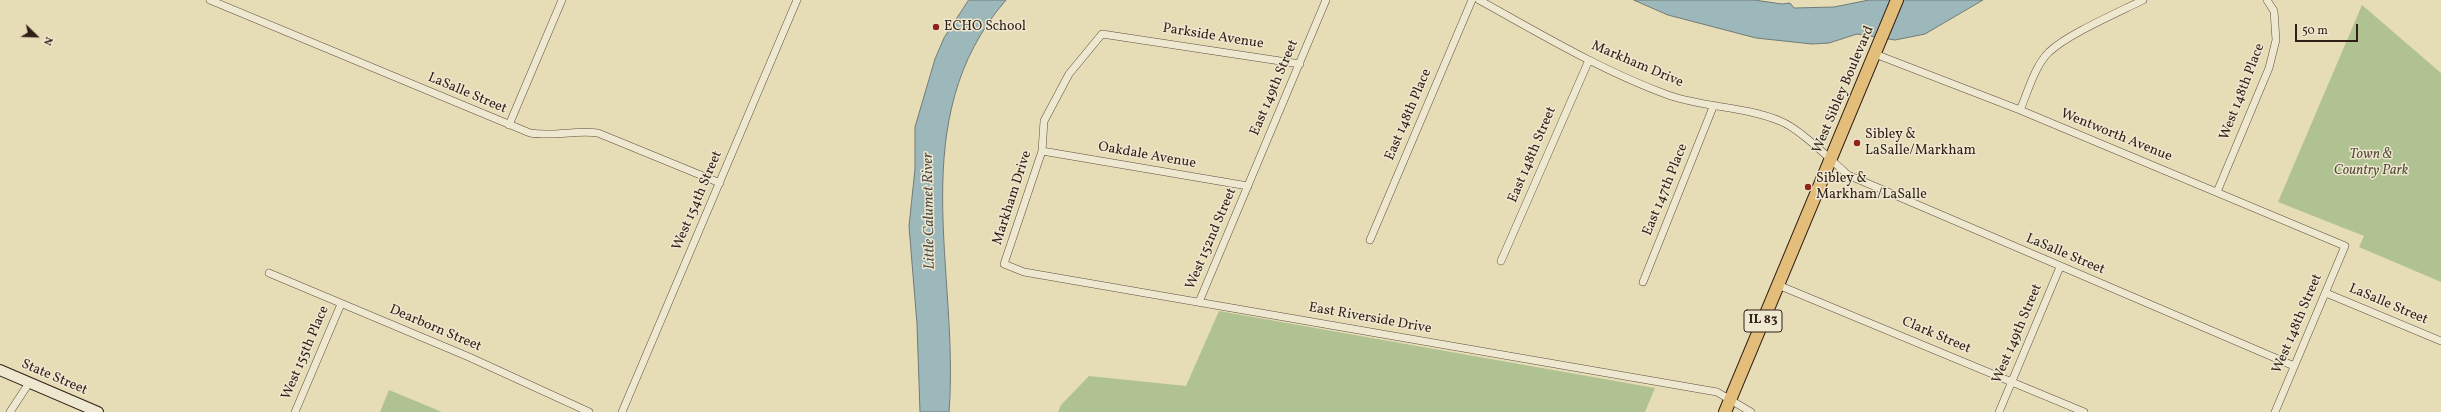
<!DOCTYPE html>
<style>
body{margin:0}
#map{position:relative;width:2441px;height:412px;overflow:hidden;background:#e6dcb6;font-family:Vollkorn,serif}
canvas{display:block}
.north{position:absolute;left:16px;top:16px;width:40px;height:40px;-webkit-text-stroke:3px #efe8d0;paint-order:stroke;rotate:113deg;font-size:11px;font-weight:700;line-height:16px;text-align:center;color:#311e17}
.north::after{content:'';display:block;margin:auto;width:14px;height:18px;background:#311e17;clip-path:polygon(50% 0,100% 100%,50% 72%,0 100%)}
.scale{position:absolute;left:2295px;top:24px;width:63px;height:18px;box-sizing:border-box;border:2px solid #311e17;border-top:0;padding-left:5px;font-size:12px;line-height:14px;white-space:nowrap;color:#311e17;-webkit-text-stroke:3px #efe8d0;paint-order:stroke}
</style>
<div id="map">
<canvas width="2441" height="412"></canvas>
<div class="north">N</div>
<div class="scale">50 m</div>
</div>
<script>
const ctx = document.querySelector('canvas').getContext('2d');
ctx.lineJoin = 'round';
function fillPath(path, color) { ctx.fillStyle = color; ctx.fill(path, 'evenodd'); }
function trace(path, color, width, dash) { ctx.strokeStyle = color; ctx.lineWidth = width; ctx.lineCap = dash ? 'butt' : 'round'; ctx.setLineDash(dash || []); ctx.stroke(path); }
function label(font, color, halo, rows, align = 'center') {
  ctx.font = font + ' Vollkorn,serif'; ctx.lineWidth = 3; ctx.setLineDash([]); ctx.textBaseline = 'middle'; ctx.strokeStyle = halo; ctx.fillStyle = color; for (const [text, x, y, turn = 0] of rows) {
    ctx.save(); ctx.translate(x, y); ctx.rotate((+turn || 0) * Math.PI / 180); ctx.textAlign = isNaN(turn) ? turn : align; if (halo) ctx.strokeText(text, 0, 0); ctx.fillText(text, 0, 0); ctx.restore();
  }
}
fillPath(new Path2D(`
 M 2362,5 L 2441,73 L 2441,282 L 2359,247 L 2364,236 L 2278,202 Z
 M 1219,311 L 1655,388 L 1645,412 L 1058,412 L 1061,405 L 1089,376 L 1186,386 Z
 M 389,390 L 442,412 L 380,412 Z`), '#b0c292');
const water = new Path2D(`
 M 969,0 L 1006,0 C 902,120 960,271 949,412 L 920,412 L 917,324 L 909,226 L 915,169 L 915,127 L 935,59 L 944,38 Z
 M 1634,0 L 1754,0 L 1782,4 L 1790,3 L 1794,8 L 1834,7 L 1869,0 L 1983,0 L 1925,34 L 1895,40 L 1857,34 L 1829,43 L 1812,44 L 1756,38 L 1668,15 Z`);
fillPath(water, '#9cb8ba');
trace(water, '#717a79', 1);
const minor = new Path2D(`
 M 210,0 L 530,133 C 553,137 575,130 598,133 L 720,183
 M 1479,0 C 1541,34 1602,71 1668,95 C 1705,108 1744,106 1780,121 C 1799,128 1832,161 1848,175 L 2294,366
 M 1875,54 L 2020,110 L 2345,246 L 2275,412
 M 1300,64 L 1102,34 L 1069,74 L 1044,121 L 1042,151 L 1004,264 L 1024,272 L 1717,392 L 1751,412
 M 2020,110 C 2028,92 2034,67 2049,52 C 2068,34 2117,13 2143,0
 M 509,125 L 562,0
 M 1042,151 L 1248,186
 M 2217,192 L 2269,68 L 2276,40 L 2274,11 L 2267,0
 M 1370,240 L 1472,0
 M 1501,261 L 1589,60
 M 269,273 L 469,357 L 589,412
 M 1643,282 L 1713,107
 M 1778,285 L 2084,412
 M 2326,293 L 2441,341
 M 1199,302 L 1326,0
 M 10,412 L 29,383
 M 295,412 L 341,304
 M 622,412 L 797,0
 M 1999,412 L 2060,267`);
const secondary = new Path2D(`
 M 0,370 L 98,412`);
const primary = new Path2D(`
 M 1725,412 L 1897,0`);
trace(minor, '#5e4e3f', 8);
trace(secondary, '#311e17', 12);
trace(primary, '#311e17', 14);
trace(minor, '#efe8d0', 7);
trace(secondary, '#efe8d0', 10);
trace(primary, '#e3be7b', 12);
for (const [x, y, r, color] of [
 [936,27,4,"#8f2418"],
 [1857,143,4,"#8f2418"],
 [1808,187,4,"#8f2418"]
]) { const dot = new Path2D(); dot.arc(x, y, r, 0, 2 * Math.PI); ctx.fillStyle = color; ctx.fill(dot); trace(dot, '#efe8d0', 1.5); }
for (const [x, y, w] of [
 [1763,321,38]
]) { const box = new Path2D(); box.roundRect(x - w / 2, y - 11, w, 22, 3); ctx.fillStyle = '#efe8d0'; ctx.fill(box); trace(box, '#311e17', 1); }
label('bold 13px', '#311e17', null, [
 ["IL 83",1763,321]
]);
label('14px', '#311e17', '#efe8d0', [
 ["ECHO School",944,27],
 ["Sibley &",1865,135],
 ["LaSalle/Markham",1865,151],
 ["Sibley &",1816,179],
 ["Markham/LaSalle",1816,195]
], 'left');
label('14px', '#311e17', '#efe8d0', [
 ["Parkside Avenue",1213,37,9],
 ["Markham Drive",1637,65,23],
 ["East 149th Street",1275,88,-67],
 ["West Sibley Boulevard",1844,90,-67],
 ["West 148th Place",2243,92,-69],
 ["LaSalle Street",467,94,23],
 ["East 148th Place",1409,115,-67],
 ["Wentworth Avenue",2116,136,22],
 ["East 148th Street",1533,155,-67],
 ["Oakdale Avenue",1147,156,10],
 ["East 147th Place",1666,190,-68],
 ["Markham Drive",1013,198,-72],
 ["West 154th Street",698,201,-67],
 ["West 152nd Street",1212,239,-67],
 ["LaSalle Street",2065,255,23],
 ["LaSalle Street",2388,305,23],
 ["East Riverside Drive",1370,319,10],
 ["West 148th Street",2298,324,-67],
 ["Dearborn Street",435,329,23],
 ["West 149th Street",2018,334,-67],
 ["Clark Street",1936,336,23],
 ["West 155th Place",306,353,-67],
 ["State Street",54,378,23]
]);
label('italic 14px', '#574f3c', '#efe8d0', [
 ["Town &",2371,155],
 ["Country Park",2371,171]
]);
label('italic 15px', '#514c48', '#efe8d0', [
 ["Little Calumet River",930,211,-91]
]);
</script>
